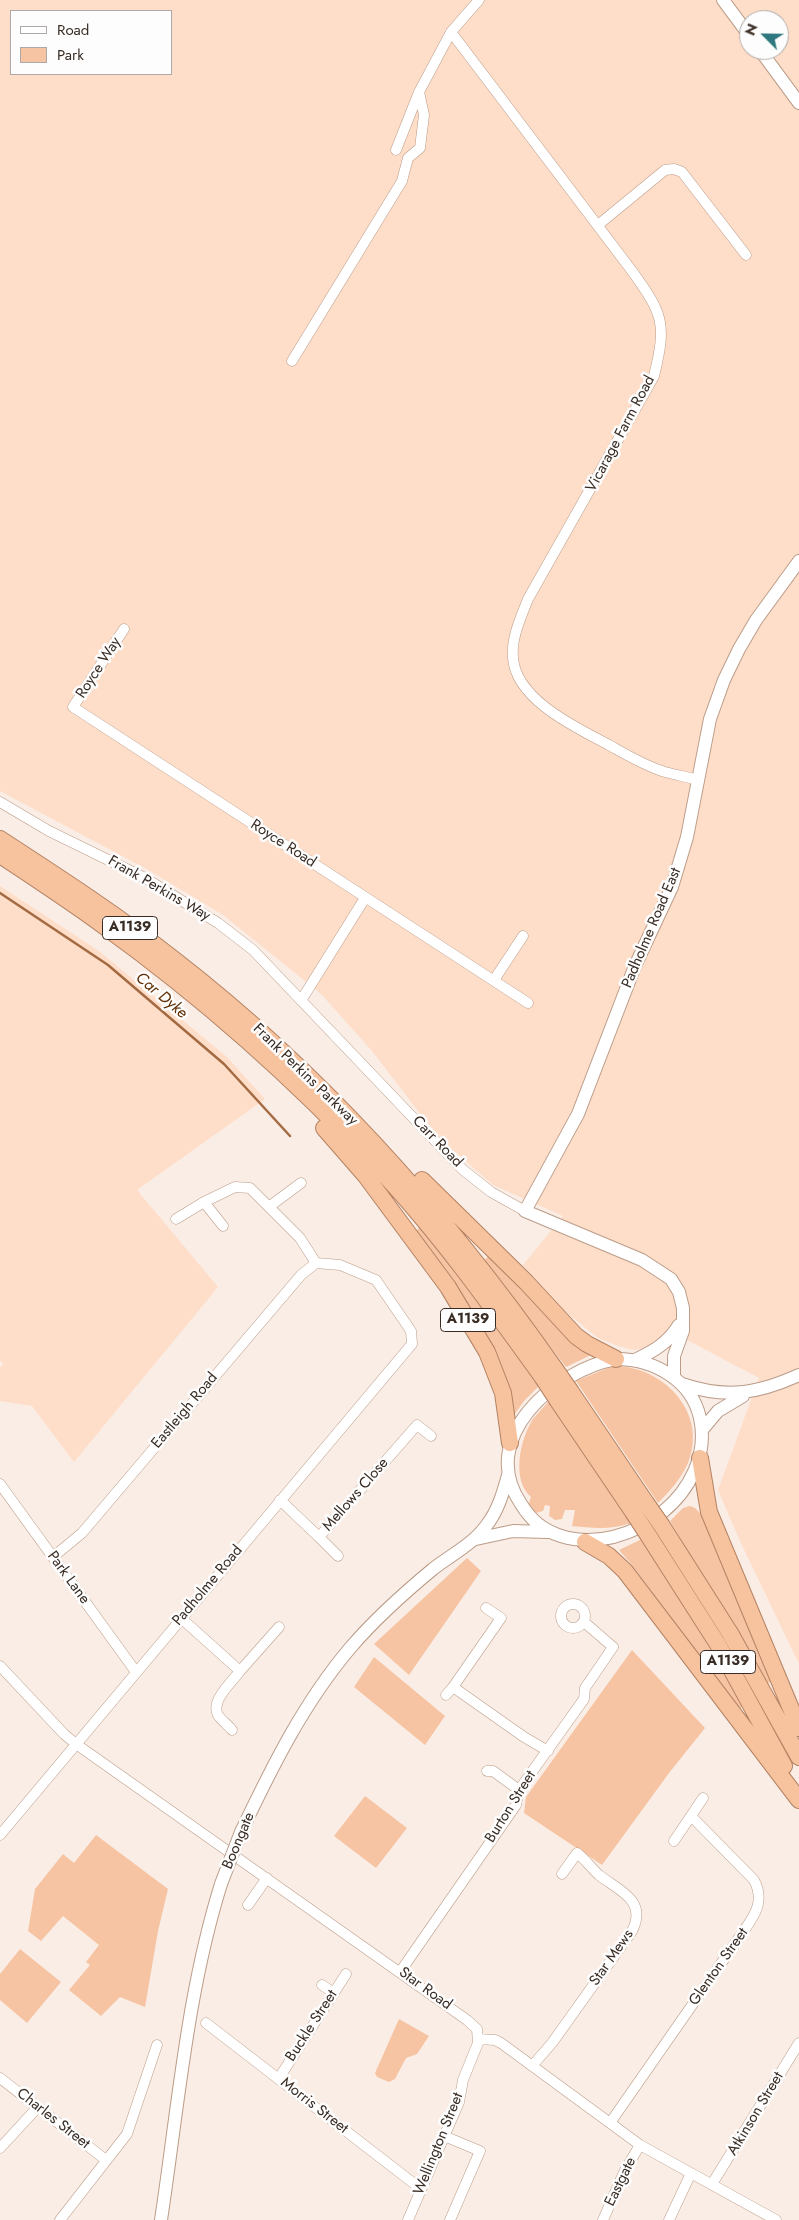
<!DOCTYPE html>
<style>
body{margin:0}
#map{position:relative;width:799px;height:2220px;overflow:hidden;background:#faede5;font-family:Jost,sans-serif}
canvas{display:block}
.legend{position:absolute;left:10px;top:10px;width:162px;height:65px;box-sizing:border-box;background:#fdfdfd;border:1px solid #aea9a6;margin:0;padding:6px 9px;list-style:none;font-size:15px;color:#382c24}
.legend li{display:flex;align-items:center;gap:10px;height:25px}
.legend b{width:25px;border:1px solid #aea9a6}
.north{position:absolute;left:739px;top:10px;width:50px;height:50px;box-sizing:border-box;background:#fdfdfd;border:1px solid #aea9a6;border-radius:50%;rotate:293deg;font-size:14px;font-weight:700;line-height:20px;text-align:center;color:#382c24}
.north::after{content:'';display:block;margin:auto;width:18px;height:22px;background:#2f787f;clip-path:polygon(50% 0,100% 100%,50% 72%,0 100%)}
</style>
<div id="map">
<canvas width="799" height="2220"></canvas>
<ul class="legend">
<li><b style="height:6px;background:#fff"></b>Road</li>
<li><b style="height:14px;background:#f6c4a3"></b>Park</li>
</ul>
<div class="north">N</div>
</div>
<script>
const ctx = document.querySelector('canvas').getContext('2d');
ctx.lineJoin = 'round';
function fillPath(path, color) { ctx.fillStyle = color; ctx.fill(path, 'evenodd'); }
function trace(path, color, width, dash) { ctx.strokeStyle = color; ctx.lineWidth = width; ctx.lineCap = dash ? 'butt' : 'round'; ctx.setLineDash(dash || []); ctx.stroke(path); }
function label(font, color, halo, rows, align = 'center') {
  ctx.font = font + ' Jost,sans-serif'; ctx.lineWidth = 5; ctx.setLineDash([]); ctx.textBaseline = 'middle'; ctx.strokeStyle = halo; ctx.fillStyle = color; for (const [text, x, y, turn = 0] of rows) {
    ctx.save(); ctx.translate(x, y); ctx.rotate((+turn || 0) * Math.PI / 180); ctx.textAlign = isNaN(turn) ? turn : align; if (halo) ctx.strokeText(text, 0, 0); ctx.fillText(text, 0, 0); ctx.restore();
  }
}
fillPath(new Path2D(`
 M 0,0 L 799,0 L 799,1664 L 739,1539 L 718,1490 L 759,1378 L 670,1331 L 657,1346 L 634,1350 L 618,1346 L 598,1338 L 566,1312 L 523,1265 L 563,1216 L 493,1185 L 438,1137 L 372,1051 L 321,994 L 223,915 L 150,871 L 0,791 ZM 11,11 L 171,11 L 171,74 L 11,74 ZM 749,20 L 779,20 L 779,50 L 749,50 Z
 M 0,886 L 99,951 L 227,1057 L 265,1099 L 137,1190 L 218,1287 L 74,1462 L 32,1406 L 0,1401 L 0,1367 L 3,1364 L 0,1360 Z`), '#fedec9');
fillPath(new Path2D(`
 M 420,1227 L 489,1314 L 539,1386 L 524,1401 L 514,1415 L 506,1378 L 492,1348 L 416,1231 Z
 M 489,1256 L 571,1340 L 591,1355 L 566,1367 L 483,1261 Z
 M 618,1366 C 666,1369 708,1414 688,1463 C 681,1479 670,1491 658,1503 L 576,1381 L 608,1368 Z
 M 549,1401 L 631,1523 C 612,1530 592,1528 572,1526 L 575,1510 L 565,1510 L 562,1519 L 555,1520 L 549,1516 L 550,1506 L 545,1505 L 543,1511 L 536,1513 L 528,1506 L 531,1497 C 511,1480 520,1439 533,1419 C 538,1413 544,1407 549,1401 Z
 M 690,1506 L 695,1508 L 701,1514 L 772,1681 L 766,1684 L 670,1521 L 683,1508 Z
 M 642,1539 L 745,1705 L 739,1709 L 632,1565 L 619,1550 Z
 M 467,1558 L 481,1571 L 409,1675 L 374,1644 Z
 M 632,1650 L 705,1728 L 669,1773 L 602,1865 L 524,1813 L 526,1797 Z
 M 374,1657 L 445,1716 L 425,1745 L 354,1687 Z
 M 365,1796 L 407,1828 L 376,1868 L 334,1836 Z
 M 96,1835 L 168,1889 L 158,1931 L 145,2007 L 120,1997 L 101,2016 L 69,1990 L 90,1965 L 86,1962 L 99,1945 L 63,1916 L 41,1941 L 28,1931 L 35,1889 L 63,1854 L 74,1863 Z
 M 20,1949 L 61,1982 L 27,2023 L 0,2000 L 0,1974 Z
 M 399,2019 L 429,2036 L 417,2054 L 406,2058 L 395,2079 L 389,2082 L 377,2077 L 375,2073 Z`), '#f6c4a3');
trace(new Path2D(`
 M 0,893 L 108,965 L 224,1064 L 290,1136`), '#a46b42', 2.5);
const minor = new Path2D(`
 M 451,32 L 632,271 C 663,314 667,323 654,376 L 528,599 C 521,617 511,638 513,658 C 516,700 577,728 609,745 C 627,755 645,766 665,772 C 676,775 687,777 698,780
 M 396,150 L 419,92 L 451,32 L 479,0
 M 598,225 L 665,170 L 674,169 L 682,172 L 746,255
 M 292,361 L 402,181 L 408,158 L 420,148 L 424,115 L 419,92
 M 124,629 L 73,707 L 528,1003
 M 0,802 L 49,831 L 145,878 L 218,923 L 253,950 L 462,1169 L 491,1192 L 525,1211
 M 494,980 L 523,936
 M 302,999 L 365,898
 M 204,1202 L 223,1226
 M 270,1206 L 301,1183
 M 176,1219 L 204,1202 L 235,1187 L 250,1188 L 300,1238 L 316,1263
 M 0,1484 L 136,1672
 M 280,1500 L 319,1537 L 417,1425 L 431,1436
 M 319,1537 L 338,1556
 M 53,1557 L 82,1533 L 301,1275 L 316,1263
 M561 1616a12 12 0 1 1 24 0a12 12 0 1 1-24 0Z
 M 486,1608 L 501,1618 L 453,1687 L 524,1737 L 548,1751
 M 181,1618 L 240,1671 C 232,1682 210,1701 218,1715 C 221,1720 228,1725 232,1730
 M 0,1666 L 64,1734 L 76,1744 C 206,1837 337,1927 467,2020 L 477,2029 L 478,2043 L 463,2080 L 459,2102 L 408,2220
 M 240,1671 L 279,1627
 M 446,1695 L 453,1687
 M 487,1771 L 493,1771 L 519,1790
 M 0,1835 L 412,1344 L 411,1331 L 376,1280 L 340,1265 L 316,1263
 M 674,1841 L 703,1798
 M 248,1905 L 267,1878
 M 400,1972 L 516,1805 L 519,1790 L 584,1699 L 585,1688 L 613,1647 L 584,1622
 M 322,1985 L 334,1993
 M 206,2023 L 421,2189
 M 478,2039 L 495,2040 L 501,2043 L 640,2145 L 776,2220
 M 532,2066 L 552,2043 L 632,1931 C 648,1900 618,1890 599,1875 C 591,1868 586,1860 577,1853 L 562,1874
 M 0,2078 L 106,2160
 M 279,2078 L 346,1974
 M 610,2123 L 743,1932 C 755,1915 765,1901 754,1880 L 691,1816
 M 444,2136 L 480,2151 L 450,2220
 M 0,2148 L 37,2108
 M 712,2184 L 799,2043
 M 60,2220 L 127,2134 L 157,2045
 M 603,2220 L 625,2170 L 640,2145
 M 669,2220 L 691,2173`);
const tertiary = new Path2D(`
 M 723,0 L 749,35
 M 760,50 L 799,103
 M 616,1359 C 636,1359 654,1364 670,1375 C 685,1385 696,1400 700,1418 C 716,1492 629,1557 561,1536 C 542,1530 531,1520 521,1504 C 476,1438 555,1370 616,1359 Z
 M 635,1360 C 654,1351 668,1343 679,1325
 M 674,1378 L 674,1356 L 683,1331 L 683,1308 L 679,1292 L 671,1279 L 642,1260 L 525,1211 L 578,1114 L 635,966 L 672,887 L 687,837 L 710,719 L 724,680 L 739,649 L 756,620 L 799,561
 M 682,1384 C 726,1399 757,1394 799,1375
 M 702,1430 L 718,1411 L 743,1396
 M 476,1539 L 513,1531 L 548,1532
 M 241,1832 C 272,1767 304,1702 351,1647 C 376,1618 404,1593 433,1569 C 451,1555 473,1544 486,1526 C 498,1511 503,1493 508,1475
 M 161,2220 C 178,2108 187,1993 221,1884`);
const trunk = new Path2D(`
 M 0,839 C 60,878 120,917 176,961 C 324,1076 448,1216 555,1369
 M 0,855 C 35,878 70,901 104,926 C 204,998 297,1081 381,1171 C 441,1235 492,1307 543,1378
 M 324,1128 L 365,1175 L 448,1287 L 487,1352 L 503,1393 L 510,1443
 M 422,1180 L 526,1282 L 576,1336 L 587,1344 L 616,1359
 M 571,1392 L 646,1503
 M 558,1401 L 633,1512
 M 700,1458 L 709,1512 L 799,1728
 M 662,1526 L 730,1633 L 799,1757
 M 648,1535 L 717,1643 L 784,1766
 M 585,1542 L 609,1556 L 625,1571 L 799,1800`);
trace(minor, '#bb9c88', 11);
trace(tertiary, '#bb9c88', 14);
trace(trunk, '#b38364', 18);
trace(minor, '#fff', 10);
trace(tertiary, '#fff', 12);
trace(trunk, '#f7c29e', 16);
const tertiaryBridge = new Path2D(`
 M 221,1884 L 241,1832`);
const trunkBridge = new Path2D(`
 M 555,1369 L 571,1392
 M 543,1378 L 558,1401
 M 646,1503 L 662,1526
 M 633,1512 L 648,1535`);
trace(tertiaryBridge, '#bb9c88', 14, []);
trace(trunkBridge, '#b38364', 18, []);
trace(tertiaryBridge, '#fff', 12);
trace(trunkBridge, '#f7c29e', 16);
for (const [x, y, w] of [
 [130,928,55],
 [468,1320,55],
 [728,1662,55]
]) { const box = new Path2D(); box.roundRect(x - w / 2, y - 11.5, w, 23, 4); ctx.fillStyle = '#fdfdfd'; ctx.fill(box); trace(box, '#382c24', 1); }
label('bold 14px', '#382c24', null, [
 ["A1139",130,928],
 ["A1139",468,1320],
 ["A1139",728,1662]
]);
label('15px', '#382c24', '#fdfdfd', [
 ["Vicarage Farm Road",621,434,-62],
 ["Royce Way",99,668,-57],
 ["Royce Road",283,844,33],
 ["Frank Perkins Way",159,889,30],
 ["Padholme Road East",652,928,-67],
 ["Frank Perkins Parkway",305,1075,44],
 ["Carr Road",437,1142,46],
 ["Eastleigh Road",185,1411,-50],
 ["Mellows Close",356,1495,-49],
 ["Park Lane",68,1578,54],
 ["Padholme Road",208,1586,-50],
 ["Burton Street",511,1807,-58],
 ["Boongate",239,1841,-67],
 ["Star Mews",612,1958,-55],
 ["Glenton Street",719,1967,-55],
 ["Star Road",425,1989,36],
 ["Buckle Street",312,2026,-57],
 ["Morris Street",314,2106,38],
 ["Atkinson Street",756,2114,-59],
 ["Charles Street",53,2119,38],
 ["Wellington Street",439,2144,-68],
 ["Eastgate",621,2182,-64]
]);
label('italic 16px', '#5f2d00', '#fdfdfd', [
 ["Car Dyke",161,996,40]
]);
</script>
